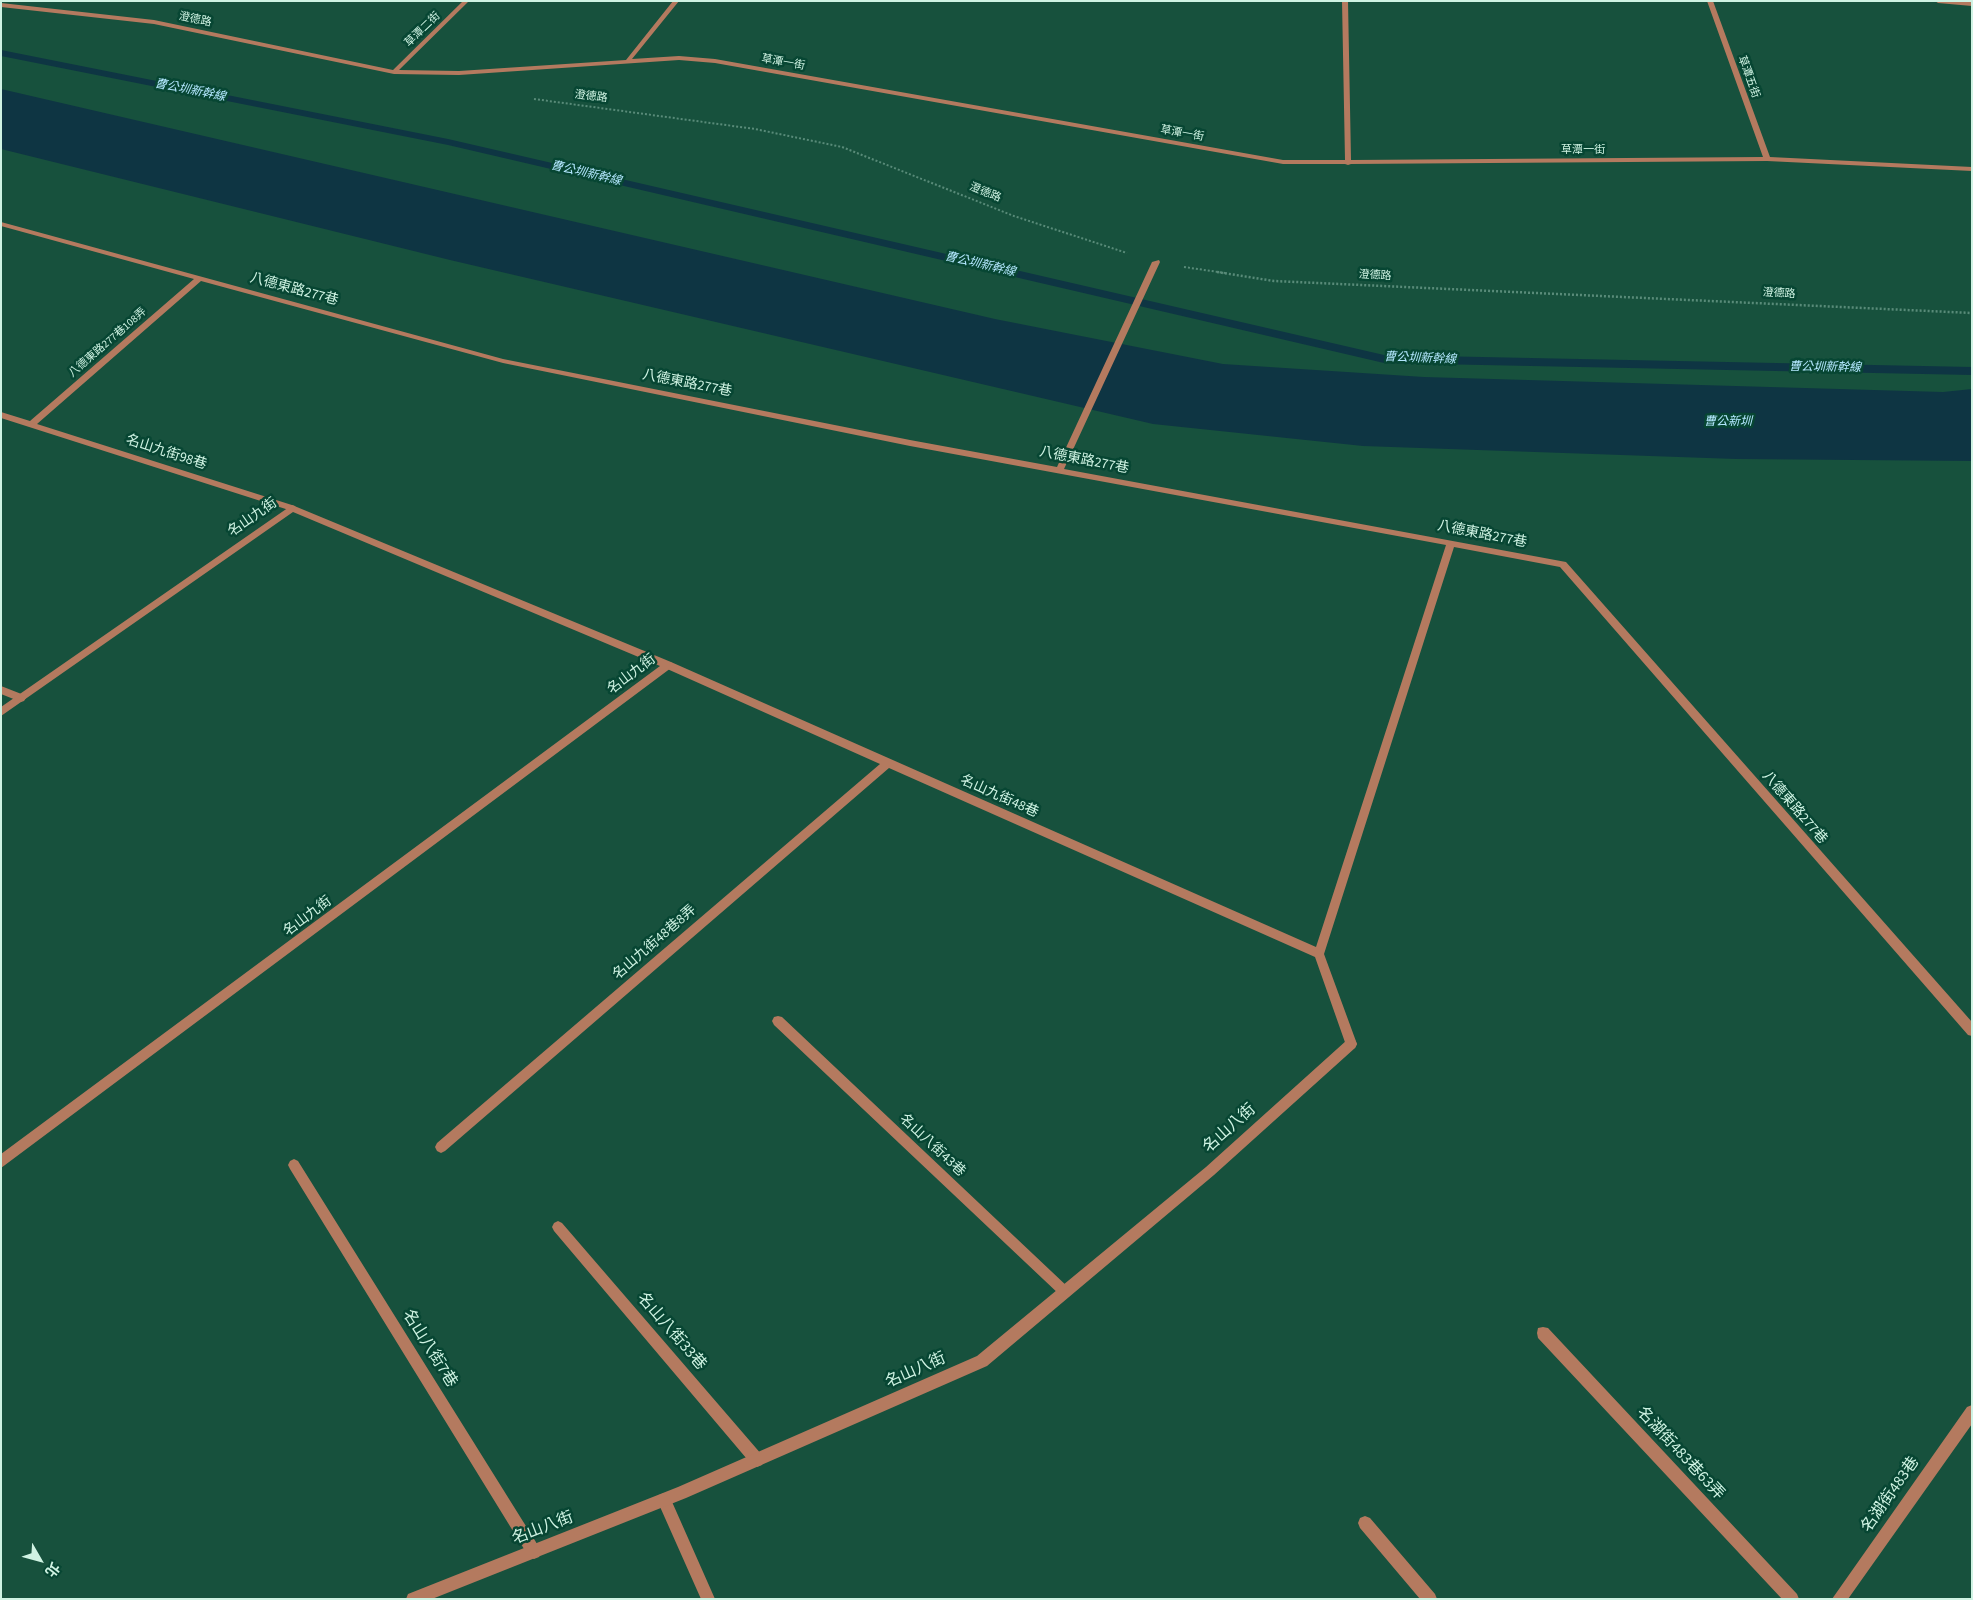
<!DOCTYPE html>
<meta charset="utf-8">
<style>
body{margin:0}
#map{position:relative;width:1973px;height:1600px;overflow:hidden;background:#17513d;font-family:"Source Sans 3","Noto Sans TC",sans-serif}
canvas{display:block}
.frame{position:absolute;inset:0;border:2px solid #cff3e3;pointer-events:none}
.north{position:absolute;left:15px;top:1535px;width:50px;height:50px;-webkit-text-stroke:4px #074633;paint-order:stroke;rotate:128deg;font-size:14px;font-weight:700;line-height:20px;text-align:center;color:#cff3e3}
.north::after{content:'';display:block;margin:auto;width:18px;height:22px;background:#cff3e3;clip-path:polygon(50% 0,100% 100%,50% 72%,0 100%)}
</style>
<div id="map">
<canvas width="1973" height="1600"></canvas>
<div class="frame"></div>
<div class="north">北</div>
</div>
<script>
const ctx = document.querySelector('canvas').getContext('2d');
ctx.lineJoin = 'round';
function fillPath(path, color) { ctx.fillStyle = color; ctx.fill(path, 'evenodd'); }
function trace(path, color, width, dash) { ctx.strokeStyle = color; ctx.lineWidth = width; ctx.lineCap = dash ? 'butt' : 'round'; ctx.setLineDash(dash || []); ctx.stroke(path); }
function label(font, color, halo, rows, align = 'center') {
  ctx.font = font + ' "Source Sans 3","Noto Sans TC",sans-serif'; ctx.lineWidth = 5; ctx.setLineDash([]); ctx.textBaseline = 'middle'; ctx.strokeStyle = halo; ctx.fillStyle = color; for (const [text, x, y, turn = 0] of rows) {
    ctx.save(); ctx.translate(x, y); ctx.rotate((+turn || 0) * Math.PI / 180); ctx.textAlign = isNaN(turn) ? turn : align; if (halo) ctx.strokeText(text, 0, 0); ctx.fillText(text, 0, 0); ctx.restore();
  }
}
fillPath(new Path2D(`
 M 1,89 L 995,319 L 1223,364 L 1424,377 L 1943,392 L 1972,389 L 1972,461 L 1736,459 L 1363,446 L 1153,424 L 450,260 L 1,149 Z`), '#0e3543');
fillPath(new Path2D(`
 M 1,50 L 448,139 L 1384,355 L 1972,367 L 1972,375 L 1384,363 L 448,145 L 1,56 Z`), '#0e3543');
trace(new Path2D(`
 M 534,99 L 755,129 L 842,147 L 1014,216 L 1127,253
 M 1184,267 L 1225,273`), '#598b79', 2, [2, 2]);
trace(new Path2D(`
 M 1217,272 L 1274,281 L 1972,313`), '#598b79', 2.5, [2, 2]);
fillPath(new Path2D(`
 M 1,222 L 503,359 L 910,440 L 1057,467 L 1152,262 L 1159,260 L 1160,262 L 1064,469 L 1566,562 L 1972,1022 L 1972,1036 L 1968,1035 L 1560,567 L 1454,547 L 1324,954 L 1357,1044 L 1355,1048 L 1351,1049 L 1347,1048 L 1315,957 L 889,768 L 445,1151 L 441,1153 L 437,1151 L 435,1147 L 437,1143 L 880,764 L 665,668 L 663,665 L 665,662 L 671,662 L 1316,947 L 1446,545 L 910,446 L 503,363 L 201,281 L 37,424 L 295,506 L 296,508 L 292,511 L 1,418 L 1,412 L 30,421 L 194,279 L 1,226 Z
 M 1,686 L 24,695 L 26,698 L 24,701 L 21,702 L 1,694 Z
 M 778,1016 L 782,1017 L 1069,1288 L 1071,1292 L 1069,1296 L 1065,1298 L 1061,1296 L 774,1025 L 772,1021 L 774,1017 Z
 M 294,1159 L 298,1161 L 539,1547 L 541,1552 L 539,1557 L 534,1559 L 529,1557 L 290,1169 L 288,1165 L 290,1161 Z
 M 558,1221 L 562,1223 L 762,1455 L 764,1460 L 762,1465 L 757,1467 L 752,1465 L 554,1231 L 552,1227 L 554,1223 Z
 M 1543,1327 L 1548,1328 L 1797,1594 L 1799,1599 L 1782,1599 L 1538,1338 L 1537,1333 L 1538,1328 Z
 M 1972,1405 L 1972,1424 L 1848,1599 L 1832,1599 L 1967,1407 Z
 M 664,1493 L 669,1495 L 715,1599 L 701,1599 L 657,1500 L 659,1495 Z
 M 1365,1516 L 1370,1518 L 1435,1594 L 1437,1599 L 1420,1599 L 1360,1528 L 1358,1523 L 1360,1518 Z`), '#b47a5f');
fillPath(new Path2D(`
 M 463,1 L 469,1 L 399,70 L 459,71 L 626,60 L 673,1 L 679,1 L 632,59 L 679,56 L 715,59 L 1283,160 L 1345,160 L 1342,1 L 1348,1 L 1351,160 L 1763,157 L 1707,1 L 1713,1 L 1770,157 L 1972,167 L 1972,171 L 1767,161 L 1351,164 L 1348,165 L 1345,164 L 1283,164 L 715,63 L 679,60 L 459,75 L 394,74 L 154,24 L 1,7 L 1,3 L 154,20 L 393,70 Z
 M 1935,1 L 1972,2 L 1972,6 L 1938,3 Z
 M 292,505 L 671,662 L 673,665 L 671,668 L 1,1168 L 1,1154 L 660,666 L 293,512 L 1,716 L 1,707 Z
 M 1351,1039 L 1355,1040 L 1357,1044 L 1355,1048 L 1214,1175 L 987,1366 L 686,1498 L 432,1599 L 406,1599 L 408,1594 L 678,1487 L 977,1356 L 1206,1167 L 1347,1040 Z`), '#b47a5f');
label('11px', '#cff3e3', '#074633', [
 ["澄德路",195,20,12],
 ["草潭二街",423,30,-44],
 ["草潭一街",783,63,10],
 ["草潭五街",1748,77,70],
 ["澄德路",591,97,7],
 ["草潭一街",1182,134,10],
 ["草潭一街",1583,151],
 ["澄德路",985,193,22],
 ["澄德路",1375,276,3],
 ["澄德路",1779,294,3],
 ["八德東路277巷108弄",108,343,-41]
]);
label('italic 12px', '#b3e7fe', '#074633', [
 ["曹公圳新幹線",190,91,11],
 ["曹公圳新幹線",586,174,13],
 ["曹公圳新幹線",980,265,13],
 ["曹公圳新幹線",1420,359,2],
 ["曹公圳新幹線",1825,368,1],
 ["曹公新圳",1728,422]
]);
label('14px', '#cff3e3', '#074633', [
 ["八德東路277巷",294,290,15],
 ["八德東路277巷",687,384,11],
 ["名山九街98巷",166,453,18],
 ["八德東路277巷",1084,461,11],
 ["名山九街",253,518,-35],
 ["八德東路277巷",1482,535,11],
 ["名山九街",632,675,-37],
 ["名山九街48巷",999,797,24],
 ["八德東路277巷",1794,808,49],
 ["名山九街",308,917,-37],
 ["名山九街48巷8弄",655,943,-41],
 ["名山八街43巷",932,1146,43]
]);
label('16px', '#cff3e3', '#074633', [
 ["名山八街",1230,1129,-42],
 ["名山八街33巷",671,1332,49],
 ["名山八街7巷",429,1349,58],
 ["名山八街",916,1371,-24],
 ["名湖街483巷63弄",1680,1454,47],
 ["名湖街483巷",1891,1495,-55],
 ["名山八街",543,1529,-21]
]);
</script>
